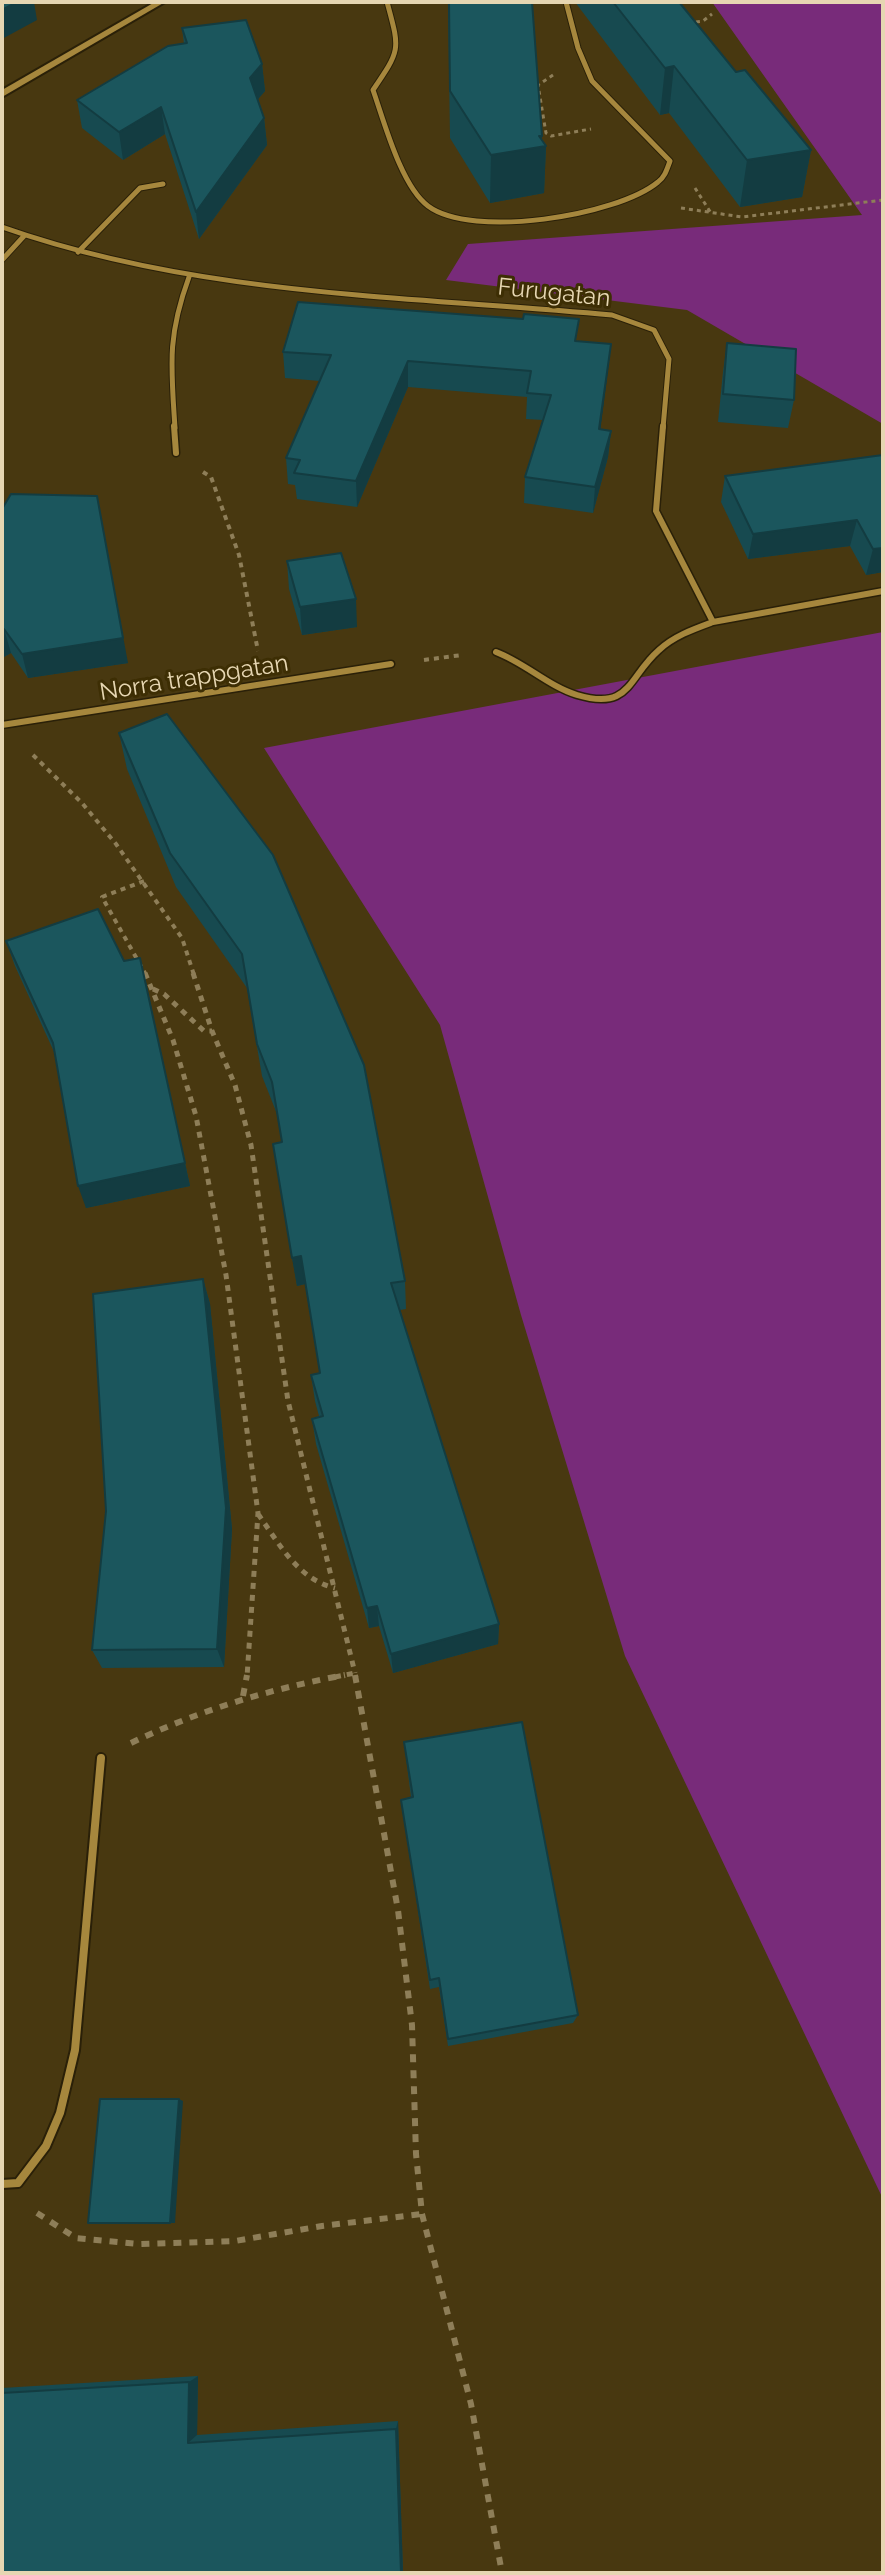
<!DOCTYPE html>
<style>
body{margin:0}
#map{position:relative;width:885px;height:2575px;overflow:hidden;background:#483810;font-family:Raleway,sans-serif}
canvas{display:block}
.frame{position:absolute;inset:0;border:4px solid #e6d6b2;pointer-events:none}
</style>
<div id="map">
<canvas width="885" height="2575"></canvas>
<div class="frame"></div>
</div>
<script>
const ctx = document.querySelector('canvas').getContext('2d');
ctx.lineJoin = 'round';
function fillPath(path, color) { ctx.fillStyle = color; ctx.fill(path, 'evenodd'); }
function trace(path, color, width, dash) { ctx.strokeStyle = color; ctx.lineWidth = width; ctx.lineCap = dash ? 'butt' : 'round'; ctx.setLineDash(dash || []); ctx.stroke(path); }
function label(font, color, halo, rows, align = 'center') {
  ctx.font = font + ' Raleway,sans-serif'; ctx.lineWidth = 6; ctx.setLineDash([]); ctx.textBaseline = 'middle'; ctx.strokeStyle = halo; ctx.fillStyle = color; for (const [text, x, y, turn = 0] of rows) {
    ctx.save(); ctx.translate(x, y); ctx.rotate((+turn || 0) * Math.PI / 180); ctx.textAlign = isNaN(turn) ? turn : align; if (halo) ctx.strokeText(text, 0, 0); ctx.fillText(text, 0, 0); ctx.restore();
  }
}
fillPath(new Path2D(`
 M 712,2 L 883,2 L 883,424 L 687,310 L 446,280 L 468,244 L 862,215 Z
 M 883,632 L 883,2199 L 625,1656 L 521,1315 L 440,1025 L 264,748 Z`), '#782b7a');
const lane = new Path2D(`
 M 2,2184 L 18,2183 L 46,2146 L 60,2113 L 75,2050 L 101,1758`);
const streetFar1 = new Path2D(`
 M 387,2 C 400,50 401,49 373,90 C 384,121 401,186 428,206 C 472,239 617,216 658,182 C 665,177 667,169 670,161 L 592,81 L 578,48 L 566,2
 M 2,227 C 197,296 407,296 612,315 L 654,330 L 669,359 L 663,428
 M 78,252 L 140,188 L 163,184
 M 2,260 L 24,236
 M 175,428 C 171,366 167,337 189,277`);
const street = new Path2D(`
 M 174,426 L 176,453
 M 663,426 L 656,511 L 713,622
 M 496,652 C 525,663 548,686 577,695 C 631,711 627,678 659,650 C 674,636 694,629 713,622 L 883,591
 M 2,725 L 391,664`);
const secondary = new Path2D(`
 M 155,2 L 165,2 L 2,97 L 2,90 Z`);
trace(lane, '#2a2008', 12);
trace(streetFar1, '#2a2008', 7);
trace(street, '#2a2008', 9);
trace(secondary, '#2a2008', 4);
trace(new Path2D(`
 M 688,23 L 703,21 L 712,14
 M 553,75 L 538,85 L 546,133 L 551,136 L 591,129
 M 695,188 L 711,213
 M 681,208 L 742,217 L 883,200`), '#8e7e58', 3, [4, 4]);
trace(new Path2D(`
 M 203,472 L 211,477 L 239,555 L 258,651
 M 424,660 L 462,655
 M 33,755 L 82,803 L 116,844 L 182,938 L 194,975
 M 144,881 L 102,897 L 146,975`), '#8e7e58', 4, [5, 5]);
trace(new Path2D(`
 M 145,973 L 173,1040 L 196,1116 L 226,1275 L 258,1513 L 247,1677
 M 193,973 L 212,1031 L 235,1085 L 251,1145 L 288,1401 L 355,1673
 M 153,989 L 164,994 L 204,1031 L 212,1031
 M 258,1514 C 279,1543 297,1579 335,1588
 M 335,1677 L 355,1673 L 356,1677`), '#8e7e58', 5, [6, 6]);
trace(new Path2D(`
 M 355,1675 L 398,1910 L 412,2025 L 416,2154 L 422,2214 L 471,2404 L 502,2573
 M 243,1696 L 247,1675
 M 131,1743 C 200,1710 270,1689 345,1675
 M 37,2213 L 76,2238 L 139,2244 L 235,2241 L 322,2226 L 422,2214`), '#8e7e58', 6, [8, 8]);
trace(lane, '#a6873d', 8);
trace(streetFar1, '#a6873d', 5);
trace(street, '#a6873d', 6);
fillPath(secondary, '#a6873d');
fillPath(new Path2D(`
 M 448,2 L 532,2 L 542,140 L 546,146 L 544,193 L 490,203 L 450,138 Z
 M 575,2 L 679,2 L 736,72 L 811,150 L 802,197 L 740,207 L 669,113 L 660,115 Z
 M 182,28 L 262,64 L 265,91 L 258,99 L 264,118 L 267,145 L 199,239 L 165,134 L 123,160 L 82,128 L 77,100 L 184,44 Z
 M 578,341 L 611,344 L 600,430 L 611,431 L 608,457 L 593,513 L 524,503 L 525,477 L 543,420 L 526,419 L 527,397 L 408,387 L 357,507 L 297,499 L 295,485 L 288,484 L 286,458 L 320,381 L 285,378 L 283,352 Z
 M 727,343 L 794,400 L 788,428 L 718,422 L 723,372 Z
 M 883,455 L 883,572 L 866,575 L 850,546 L 748,559 L 721,502 L 725,476 Z
 M 2,509 L 128,663 L 28,678 L 11,653 L 2,658 Z
 M 287,561 L 357,627 L 302,635 L 289,589 Z
 M 167,714 L 405,1281 L 406,1309 L 400,1310 L 499,1624 L 498,1644 L 393,1673 L 379,1626 L 369,1628 L 316,1444 L 312,1419 L 319,1416 L 315,1401 L 311,1375 L 320,1373 L 305,1284 L 297,1286 L 273,1144 L 282,1142 L 277,1114 L 262,1076 L 247,988 L 176,887 L 127,769 L 119,733 Z
 M 6,941 L 124,961 L 146,983 L 190,1186 L 86,1208 L 55,1054 L 15,966 Z
 M 203,1279 L 210,1304 L 232,1529 L 224,1667 L 102,1668 L 92,1650 Z
 M 404,1742 L 578,2015 L 573,2023 L 448,2046 L 439,1987 L 430,1989 L 403,1814 L 401,1800 L 411,1797 Z
 M 198,2376 L 197,2435 L 398,2421 L 403,2573 L 2,2573 L 2,2388 Z`), '#174a50');
fillPath(new Path2D(`
 M 17,2 L 34,2 L 37,20 L 2,39 L 2,10 Z
 M 262,64 L 265,91 L 253,105 L 250,78 Z
 M 674,66 L 669,113 L 660,115 L 665,68 Z
 M 161,107 L 165,134 L 123,160 L 119,132 Z
 M 264,118 L 267,145 L 199,239 L 196,212 Z
 M 539,136 L 542,136 L 542,146 L 546,146 L 544,193 L 490,203 L 491,155 Z
 M 811,150 L 802,197 L 740,207 L 747,160 Z
 M 611,344 L 608,370 L 597,456 L 599,429 Z
 M 408,361 L 408,387 L 357,507 L 356,481 Z
 M 611,431 L 608,457 L 593,513 L 595,487 Z
 M 97,496 L 128,663 L 28,678 L 22,654 Z
 M 857,520 L 850,546 L 748,559 L 753,534 Z
 M 883,548 L 883,572 L 866,575 L 873,549 Z
 M 356,599 L 357,627 L 302,635 L 300,607 Z
 M 4,629 L 11,653 L 2,658 L 2,630 Z
 M 146,983 L 190,1186 L 86,1208 L 78,1186 Z
 M 301,1256 L 305,1284 L 297,1286 L 292,1258 Z
 M 203,1279 L 210,1304 L 232,1529 L 224,1667 L 217,1649 Z
 M 377,1606 L 379,1626 L 369,1628 L 367,1608 Z
 M 499,1624 L 498,1644 L 393,1673 L 391,1654 Z
 M 179,2099 L 183,2101 L 175,2223 L 170,2223 Z
 M 198,2376 L 197,2435 L 188,2443 L 189,2382 Z
 M 398,2421 L 403,2573 L 401,2573 L 396,2429 Z`), '#133c41');
const building = new Path2D(`
 M 2,2 L 17,2 L 2,10 Z
 M 449,2 L 532,2 L 542,136 L 539,136 L 546,146 L 491,155 L 450,91 Z
 M 613,2 L 679,2 L 736,72 L 745,70 L 811,150 L 747,160 L 674,66 L 665,68 Z
 M 246,20 L 262,64 L 250,78 L 264,118 L 196,212 L 161,107 L 119,132 L 77,100 L 168,46 L 187,43 L 182,28 Z
 M 298,302 L 523,319 L 524,314 L 579,319 L 575,341 L 611,344 L 599,429 L 611,431 L 595,487 L 525,477 L 551,395 L 527,393 L 531,371 L 408,361 L 356,481 L 294,473 L 300,460 L 286,458 L 331,355 L 283,352 Z
 M 727,343 L 796,349 L 794,400 L 723,394 Z
 M 883,455 L 883,548 L 873,549 L 857,520 L 753,534 L 725,476 Z
 M 11,494 L 97,496 L 123,638 L 22,654 L 4,629 L 2,630 L 2,509 Z
 M 341,553 L 356,599 L 300,607 L 287,561 Z
 M 167,714 L 273,855 L 364,1065 L 405,1281 L 391,1283 L 499,1624 L 391,1654 L 377,1606 L 367,1608 L 312,1419 L 323,1416 L 311,1375 L 320,1373 L 301,1256 L 292,1258 L 273,1144 L 282,1142 L 272,1082 L 257,1044 L 242,954 L 170,853 L 119,733 Z
 M 98,909 L 124,961 L 140,958 L 185,1163 L 78,1186 L 53,1043 L 6,941 Z
 M 203,1279 L 226,1508 L 217,1649 L 92,1650 L 106,1511 L 93,1294 Z
 M 522,1722 L 578,2015 L 448,2039 L 439,1978 L 430,1980 L 401,1800 L 413,1797 L 404,1742 Z
 M 100,2099 L 179,2099 L 170,2223 L 88,2223 Z
 M 189,2382 L 188,2443 L 396,2429 L 401,2573 L 2,2573 L 2,2393 Z`);
fillPath(building, '#1b565d');
trace(building, '#133c41', 2);
label('24px', '#e6d6b2', '#3d2e04', [
 ["Furugatan",554,293,6],
 ["Norra trappgatan",194,678,-9]
]);
</script>
